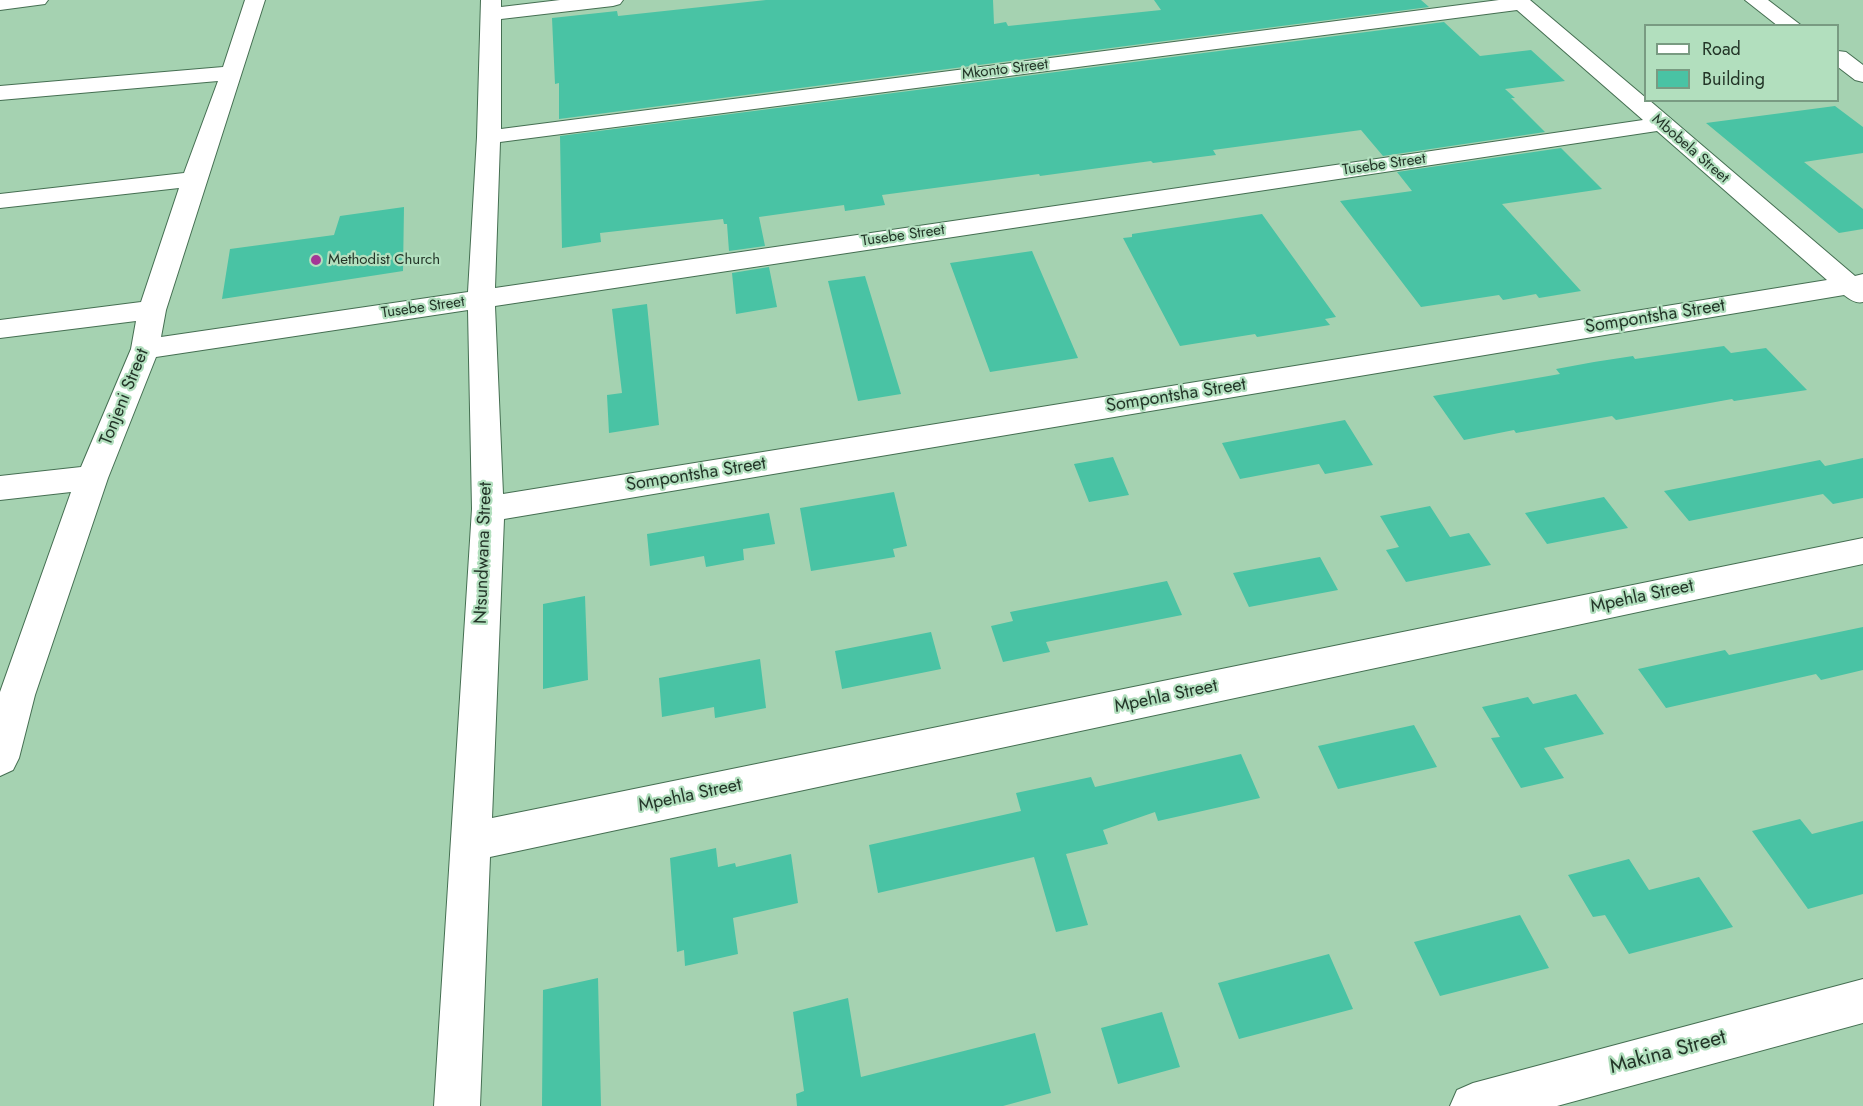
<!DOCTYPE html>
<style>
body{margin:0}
#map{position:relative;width:1863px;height:1106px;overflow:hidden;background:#a5d2b1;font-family:Jost,sans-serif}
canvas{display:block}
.legend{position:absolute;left:1644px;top:24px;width:195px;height:78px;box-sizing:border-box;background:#b2dfbe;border:2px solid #799b82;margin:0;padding:8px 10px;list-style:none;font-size:18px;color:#233528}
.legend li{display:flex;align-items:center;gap:12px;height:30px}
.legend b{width:30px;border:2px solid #799b82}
</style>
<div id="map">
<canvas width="1863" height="1106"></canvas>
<ul class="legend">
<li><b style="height:8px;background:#fff"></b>Road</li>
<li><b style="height:16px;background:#49c3a4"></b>Building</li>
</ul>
</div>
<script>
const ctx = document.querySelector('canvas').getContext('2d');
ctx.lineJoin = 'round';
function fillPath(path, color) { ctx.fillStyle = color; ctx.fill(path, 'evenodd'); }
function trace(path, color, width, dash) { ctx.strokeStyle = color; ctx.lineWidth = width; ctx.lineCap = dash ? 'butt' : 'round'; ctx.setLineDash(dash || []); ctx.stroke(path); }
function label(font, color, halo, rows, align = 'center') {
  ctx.font = font + ' Jost,sans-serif'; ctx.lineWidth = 4.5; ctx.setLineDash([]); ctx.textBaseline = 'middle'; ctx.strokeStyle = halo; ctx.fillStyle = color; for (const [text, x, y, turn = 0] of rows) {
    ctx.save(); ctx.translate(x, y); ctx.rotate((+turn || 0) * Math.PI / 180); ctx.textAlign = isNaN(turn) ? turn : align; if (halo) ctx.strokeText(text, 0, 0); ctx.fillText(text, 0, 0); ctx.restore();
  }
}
fillPath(new Path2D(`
 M 766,0 L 993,0 L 994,24 L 1006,22 L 1008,26 L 1161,10 L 1154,0 L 1421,0 L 1429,7 L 559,119 L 559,83 L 555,84 L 552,18 L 617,11 L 618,16 Z
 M 1444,22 L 1480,56 L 1531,50 L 1565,81 L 1505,89 L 1515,98 L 1511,98 L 1545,132 L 1383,156 L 1361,130 L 1213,150 L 1216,155 L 1153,163 L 1151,161 L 1040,176 L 1039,174 L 882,195 L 885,205 L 845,211 L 844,205 L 759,217 L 765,246 L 729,251 L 727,224 L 724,224 L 723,219 L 600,233 L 601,242 L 562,248 L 560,136 Z
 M 1835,106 L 1863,127 L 1863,153 L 1804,162 L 1863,209 L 1863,229 L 1839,233 L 1706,123 Z
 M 1561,148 L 1602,189 L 1502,204 L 1581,291 L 1539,298 L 1536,294 L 1503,300 L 1499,295 L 1421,307 L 1340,201 L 1412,191 L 1397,172 Z
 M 404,207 L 403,271 L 222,299 L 230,249 L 334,235 L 340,216 Z
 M 1262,214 L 1336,317 L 1325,319 L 1330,325 L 1257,337 L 1255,334 L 1180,346 L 1123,238 L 1132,237 L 1132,234 Z
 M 1032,251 L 1078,358 L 990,372 L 950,263 Z
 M 769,267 L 777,307 L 736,314 L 732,273 Z
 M 865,276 L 901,394 L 858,401 L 828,281 Z
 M 647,304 L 659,425 L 609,433 L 607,395 L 622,393 L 612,309 Z
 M 1724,346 L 1731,353 L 1766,348 L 1807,390 L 1734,401 L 1732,399 L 1616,420 L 1612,416 L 1516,433 L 1514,430 L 1464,440 L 1433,396 L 1560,374 L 1556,369 L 1594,362 L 1633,356 L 1635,359 Z
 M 1345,420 L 1373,465 L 1325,474 L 1319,464 L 1240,479 L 1222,443 Z
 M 1113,457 L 1129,495 L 1089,502 L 1074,464 Z
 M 1863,458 L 1863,498 L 1833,504 L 1823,494 L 1689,521 L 1664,491 L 1820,460 L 1825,466 Z
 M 894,492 L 907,546 L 893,549 L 895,557 L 811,571 L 800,508 Z
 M 1604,497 L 1628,528 L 1547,544 L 1525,513 Z
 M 1430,506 L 1450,537 L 1469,533 L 1491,565 L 1406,582 L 1386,550 L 1399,547 L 1380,516 Z
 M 769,513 L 775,544 L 743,549 L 744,560 L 706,567 L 704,556 L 650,566 L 647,534 Z
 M 1320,557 L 1338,590 L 1249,607 L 1233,573 Z
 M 1167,581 L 1182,615 L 1046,642 L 1050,652 L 1003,662 L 991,626 L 1013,621 L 1010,612 Z
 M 585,596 L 588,680 L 543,689 L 543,604 Z
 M 1863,627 L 1863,670 L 1821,680 L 1816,674 L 1666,708 L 1638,669 L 1725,650 L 1729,655 Z
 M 931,632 L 941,669 L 842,689 L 835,651 Z
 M 760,659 L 766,708 L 715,718 L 714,707 L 662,717 L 659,678 Z
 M 1576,694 L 1604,734 L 1544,748 L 1564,778 L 1521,788 L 1491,738 L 1500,737 L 1482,707 L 1528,697 L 1533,704 Z
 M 1414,725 L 1437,767 L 1338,789 L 1318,746 Z
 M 1241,754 L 1260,798 L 1158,821 L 1155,812 L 1103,830 L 1108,844 L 1066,854 L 1088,925 L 1056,932 L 1034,857 L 878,893 L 869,845 L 1021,811 L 1016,793 L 1091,777 L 1095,787 Z
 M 1800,819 L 1812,834 L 1863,821 L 1863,894 L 1808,909 L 1752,831 Z
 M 716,848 L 718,867 L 735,863 L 736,867 L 791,854 L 798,903 L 733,918 L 738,954 L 685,966 L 684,950 L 677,952 L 670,858 Z
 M 1629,859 L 1649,890 L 1699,877 L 1733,927 L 1629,954 L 1605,915 L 1593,917 L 1568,875 Z
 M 1520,915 L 1549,968 L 1440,996 L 1414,942 Z
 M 1329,954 L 1353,1009 L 1239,1039 L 1218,983 Z
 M 598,978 L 601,1106 L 542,1106 L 543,990 Z
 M 848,998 L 861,1077 L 1035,1033 L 1051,1093 L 1003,1106 L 797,1106 L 796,1094 L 804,1091 L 793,1012 Z
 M 1162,1012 L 1180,1067 L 1118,1084 L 1101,1028 Z`), '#49c3a4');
const street = new Path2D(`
 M 0,0 L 48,0 L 45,4 L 0,10 Z
 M 245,0 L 265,0 L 166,310 L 161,337 L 468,292 L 477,137 L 481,0 L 501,0 L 501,7 L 560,0 L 623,0 L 620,4 L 613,6 L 501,19 L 501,129 L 1499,0 L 1530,0 L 1646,98 L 1646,100 L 1649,100 L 1855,276 L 1863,274 L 1863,302 C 1856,304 1849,299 1844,295 L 504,519 L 492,818 L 1863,538 L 1863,564 L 490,857 L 480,1106 L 434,1106 L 472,509 L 468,310 L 156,357 L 108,478 L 35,695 L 19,758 L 13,770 L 0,776 L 0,692 L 71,492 L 0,500 L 0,476 L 81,467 L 131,349 L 136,321 L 0,338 L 0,320 L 141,302 L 179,188 L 0,208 L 0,194 L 184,173 L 218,81 L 0,100 L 0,86 L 223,67 ZM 1517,10 L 1643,120 L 495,288 L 500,142 ZM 1657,131 L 1827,280 L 503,494 L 495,306 Z
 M 1745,0 L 1768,0 L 1802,26 L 1778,26 Z
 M 1838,51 L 1846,52 L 1863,65 L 1863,82 L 1855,80 L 1838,67 Z
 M 1863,979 L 1863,1023 L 1557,1106 L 1450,1106 L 1457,1090 L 1473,1083 Z`);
trace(street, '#456f52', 2);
fillPath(street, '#fff');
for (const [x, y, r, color] of [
 [316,260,6,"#a43796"]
]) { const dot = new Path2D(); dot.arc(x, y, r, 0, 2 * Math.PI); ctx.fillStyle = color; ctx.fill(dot); trace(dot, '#b2dfbe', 2); }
label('15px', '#233528', '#b2dfbe', [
 ["Mkonto Street",1005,70,-7],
 ["Mbobela Street",1690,149,41],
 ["Tusebe Street",1384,165,-8],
 ["Tusebe Street",903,236,-8],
 ["Tusebe Street",423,308,-8]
]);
label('15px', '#233528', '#b2dfbe', [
 ["Methodist Church",328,260]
], 'left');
label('18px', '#233528', '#b2dfbe', [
 ["Sompontsha Street",1655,317,-9],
 ["Sompontsha Street",1176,396,-9],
 ["Tonjeni Street",125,397,-68],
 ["Sompontsha Street",696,475,-9],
 ["Ntsundwana Street",484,553,-88],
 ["Mpehla Street",1642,597,-12],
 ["Mpehla Street",1166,697,-12],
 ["Mpehla Street",690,796,-12]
]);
label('21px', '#233528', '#b2dfbe', [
 ["Makina Street",1668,1053,-15]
]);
</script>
